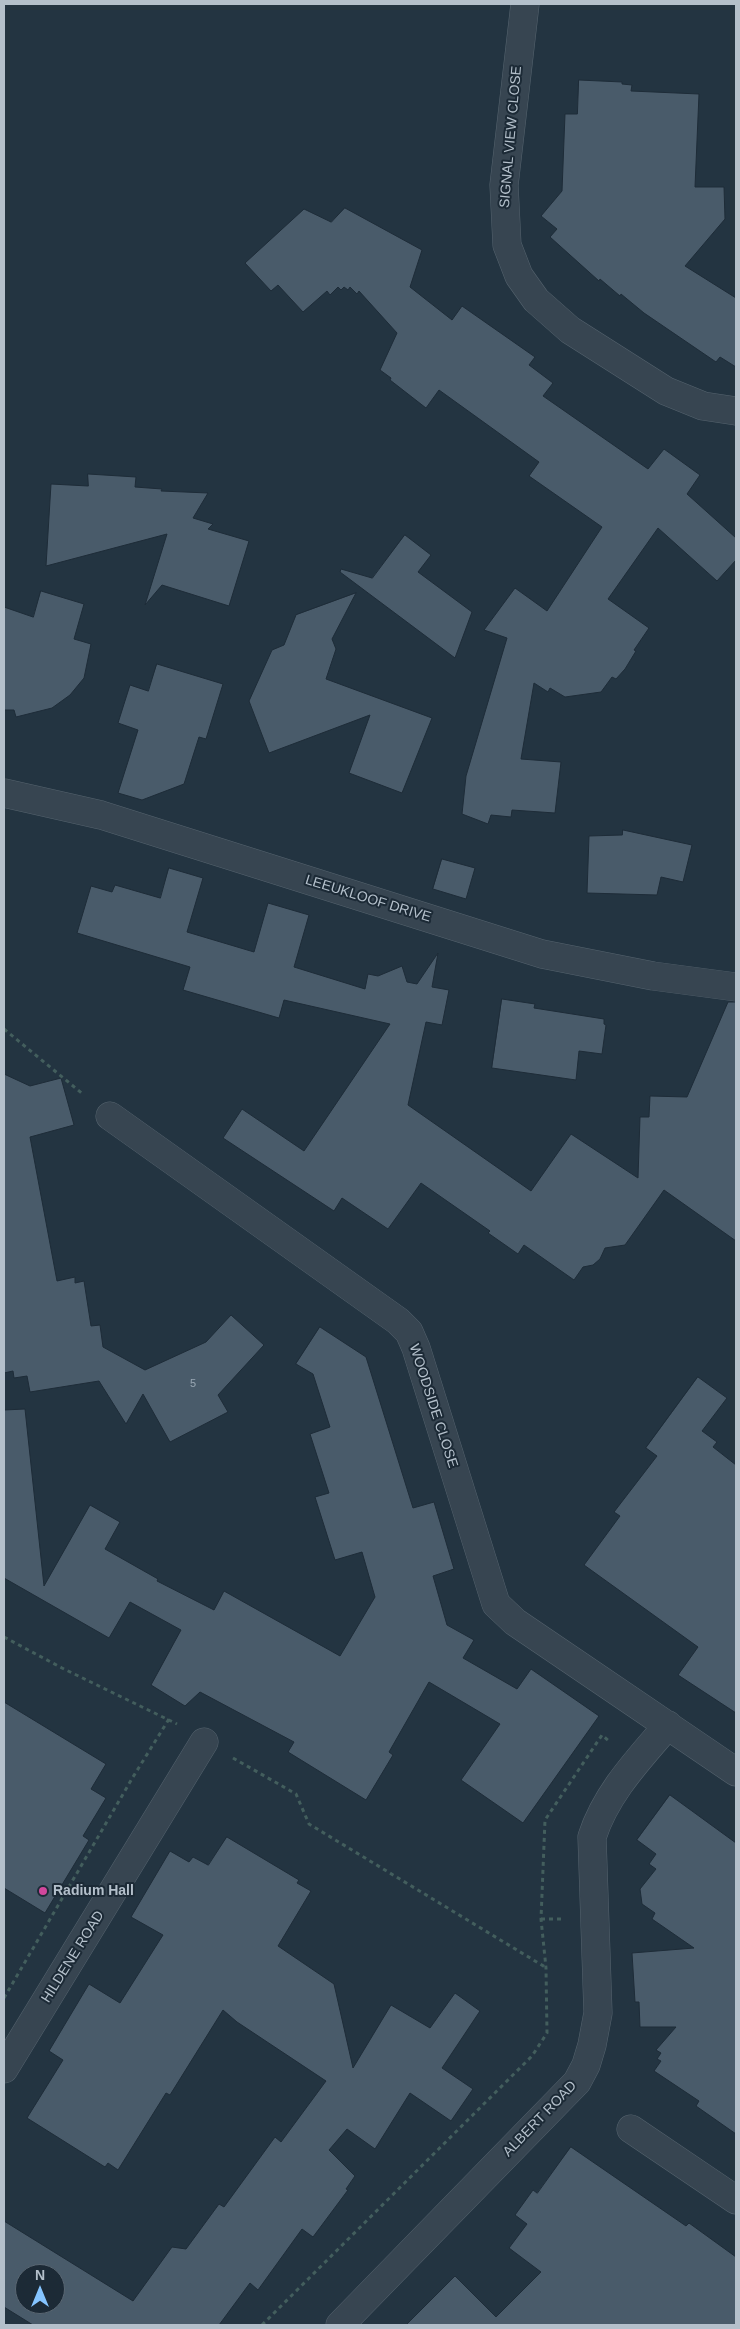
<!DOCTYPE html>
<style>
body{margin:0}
#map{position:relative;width:740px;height:2329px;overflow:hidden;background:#233441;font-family:Arial,sans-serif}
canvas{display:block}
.frame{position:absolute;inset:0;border:5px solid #b4c0cb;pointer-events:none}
.north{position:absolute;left:15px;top:2264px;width:50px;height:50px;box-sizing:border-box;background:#1c2a36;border:1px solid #596672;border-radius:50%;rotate:0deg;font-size:14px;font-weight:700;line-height:20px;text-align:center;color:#b4c0cb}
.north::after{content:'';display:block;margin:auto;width:18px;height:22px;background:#85c4ff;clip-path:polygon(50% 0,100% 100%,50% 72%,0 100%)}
</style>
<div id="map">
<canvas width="740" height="2329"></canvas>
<div class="frame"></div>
<div class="north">N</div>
</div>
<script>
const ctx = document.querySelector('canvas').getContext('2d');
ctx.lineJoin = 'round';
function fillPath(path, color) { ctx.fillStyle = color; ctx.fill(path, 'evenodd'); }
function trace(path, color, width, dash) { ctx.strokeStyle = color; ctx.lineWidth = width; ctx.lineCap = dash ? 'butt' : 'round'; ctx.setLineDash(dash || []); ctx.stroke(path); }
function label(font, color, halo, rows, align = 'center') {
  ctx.font = font + ' Arial,sans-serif'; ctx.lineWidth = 4; ctx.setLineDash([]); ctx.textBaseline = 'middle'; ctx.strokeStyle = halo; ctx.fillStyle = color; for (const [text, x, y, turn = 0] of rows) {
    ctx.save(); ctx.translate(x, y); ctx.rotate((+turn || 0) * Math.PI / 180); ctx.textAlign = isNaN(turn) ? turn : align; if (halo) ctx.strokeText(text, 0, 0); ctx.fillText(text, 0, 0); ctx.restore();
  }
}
const building = new Path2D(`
 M 579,80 L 622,82 L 622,84 L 632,85 L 631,91 L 699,94 L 695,187 L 724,187 L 725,219 L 685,266 L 736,298 L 736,367 L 720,357 L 716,362 L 644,313 L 621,294 L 620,296 L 600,279 L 599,281 L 550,237 L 557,229 L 541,216 L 562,191 L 565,114 L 577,114 Z
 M 345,208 L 422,250 L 410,287 L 452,320 L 462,306 L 535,357 L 529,365 L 553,383 L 543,396 L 648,469 L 664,449 L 700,475 L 687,494 L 736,538 L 736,560 L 717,581 L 658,528 L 608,599 L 649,628 L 634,650 L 636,651 L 625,669 L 616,679 L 612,677 L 601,692 L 565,697 L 550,688 L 548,692 L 534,683 L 521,759 L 561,762 L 555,813 L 512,810 L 511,817 L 491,815 L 488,824 L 462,814 L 466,776 L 507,638 L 484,630 L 515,588 L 547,611 L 602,527 L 529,476 L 539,462 L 439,390 L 426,408 L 390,380 L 391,378 L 380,370 L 397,333 L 359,291 L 357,294 L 350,287 L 348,290 L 344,287 L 341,290 L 338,287 L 330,295 L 327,291 L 303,312 L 278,285 L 271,291 L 245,263 L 304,209 L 331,222 Z
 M 88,474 L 136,477 L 135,487 L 162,489 L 161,491 L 208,493 L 193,518 L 213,524 L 208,529 L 249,541 L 229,606 L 162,585 L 145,605 L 167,534 L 46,566 L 51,484 L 88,486 Z
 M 405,535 L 431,555 L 418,572 L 472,612 L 455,658 L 340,572 L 341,569 L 372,578 Z
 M 41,591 L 84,604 L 74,639 L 91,644 L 84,678 L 70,695 L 52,708 L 16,717 L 14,710 L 4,710 L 4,607 L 33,617 Z
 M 356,593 L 332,639 L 336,649 L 326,679 L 432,718 L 402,793 L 349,773 L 370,715 L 269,753 L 249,701 L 272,650 L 284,645 L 296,615 Z
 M 157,664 L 223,684 L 206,739 L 199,737 L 184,784 L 142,800 L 118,793 L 138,730 L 118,723 L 130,685 L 148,691 Z
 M 623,830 L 692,845 L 683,882 L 661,877 L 657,895 L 587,893 L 589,836 L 622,835 Z
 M 442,859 L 475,868 L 466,899 L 433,889 Z
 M 169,868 L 203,878 L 187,932 L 254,952 L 268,903 L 309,915 L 294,967 L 365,989 L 368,974 L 378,976 L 402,966 L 407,982 L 417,984 L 438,953 L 432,987 L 449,990 L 442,1025 L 426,1022 L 408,1105 L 531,1191 L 571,1134 L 638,1178 L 640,1117 L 649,1117 L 650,1096 L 687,1097 L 728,1002 L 736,1002 L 736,1241 L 664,1190 L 625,1245 L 605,1248 L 600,1259 L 593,1265 L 583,1267 L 574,1280 L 524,1245 L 518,1254 L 488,1233 L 490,1231 L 421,1183 L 388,1229 L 342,1198 L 334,1211 L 223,1138 L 242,1109 L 304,1151 L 390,1024 L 284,1000 L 279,1018 L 183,990 L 190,967 L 77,933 L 91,886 L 112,892 L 115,885 L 160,898 Z
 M 502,999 L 535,1004 L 534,1008 L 604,1019 L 604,1024 L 606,1025 L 602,1054 L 579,1051 L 576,1080 L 492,1068 Z
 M 4,1074 L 30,1086 L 61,1078 L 74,1125 L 30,1137 L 57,1281 L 75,1277 L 75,1283 L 84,1281 L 91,1326 L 100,1325 L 103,1347 L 145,1370 L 206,1342 L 231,1315 L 264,1345 L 218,1395 L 228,1412 L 170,1442 L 143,1394 L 126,1424 L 99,1381 L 30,1392 L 27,1376 L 14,1378 L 13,1371 L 4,1373 Z
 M 320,1327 L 366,1357 L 413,1508 L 434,1502 L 454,1569 L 433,1576 L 447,1625 L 474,1640 L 463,1658 L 517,1689 L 531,1669 L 599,1716 L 523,1823 L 461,1780 L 500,1724 L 429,1682 L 389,1752 L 393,1755 L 366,1800 L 288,1752 L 294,1742 L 200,1692 L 185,1706 L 151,1685 L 181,1630 L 130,1602 L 109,1638 L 4,1578 L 4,1410 L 25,1409 L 44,1586 L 90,1505 L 120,1522 L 105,1549 L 158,1579 L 157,1581 L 214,1610 L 224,1591 L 340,1656 L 375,1597 L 362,1552 L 335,1560 L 315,1497 L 329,1493 L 310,1434 L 330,1427 L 313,1374 L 296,1364 Z
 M 698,1377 L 727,1398 L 702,1431 L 717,1442 L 713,1447 L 736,1465 L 736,1713 L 678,1675 L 698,1647 L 584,1565 L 620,1516 L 614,1512 L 657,1456 L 646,1448 Z
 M 4,1702 L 106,1764 L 91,1789 L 106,1798 L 83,1836 L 89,1840 L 45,1913 L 4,1888 Z
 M 670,1795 L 736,1843 L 736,2134 L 696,2106 L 699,2101 L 654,2071 L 661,2061 L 657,2059 L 661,2053 L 656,2050 L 676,2027 L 640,2027 L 639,2002 L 635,2002 L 632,1953 L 694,1948 L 652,1919 L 655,1913 L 642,1904 L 640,1889 L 656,1869 L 649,1864 L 656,1854 L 637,1840 Z
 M 227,1837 L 299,1880 L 297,1883 L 311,1891 L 278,1946 L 334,1984 L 353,2068 L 391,2005 L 430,2028 L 455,1993 L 480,2011 L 442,2068 L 473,2089 L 451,2121 L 410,2093 L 375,2149 L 347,2129 L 329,2150 L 355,2176 L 346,2189 L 348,2190 L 313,2237 L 302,2229 L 258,2290 L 250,2283 L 219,2325 L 33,2325 L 4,2307 L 4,2221 L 133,2301 L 172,2247 L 186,2249 L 219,2204 L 224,2207 L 275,2137 L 281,2142 L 326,2081 L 237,2022 L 223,2010 L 170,2095 L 166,2093 L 118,2170 L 108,2163 L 105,2167 L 27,2118 L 63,2060 L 49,2051 L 89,1984 L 120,2003 L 163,1935 L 131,1917 L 170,1851 L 189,1862 L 193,1857 L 208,1865 ZM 25,2274 L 55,2274 L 55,2304 L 25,2304 Z
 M 571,2147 L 686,2226 L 689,2223 L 736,2257 L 736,2325 L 406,2325 L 455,2276 L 496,2317 L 541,2272 L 509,2248 L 527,2224 L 515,2215 L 533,2190 L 537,2193 Z`);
fillPath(building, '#495b6a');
trace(building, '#1e2c38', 1);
const street = new Path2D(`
 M 525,4 L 504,185 L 507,245 L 519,276 L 536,300 L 570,330 L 666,391 L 703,406 L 736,411
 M 4,793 L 101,815 L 542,954 L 653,976 L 736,987
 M 110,1116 L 398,1321 L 409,1332 L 416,1348 L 496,1604 L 515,1622 L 736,1772
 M 4,2069 L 204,1742
 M 631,2129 L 736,2200
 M 340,2325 L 577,2082 L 586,2065 L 592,2045 L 598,2013 L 592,1837 C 606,1793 639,1759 668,1725`);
trace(street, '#55636e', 29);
trace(new Path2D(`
 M 4,1029 L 84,1095
 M 4,1637 L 62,1668 L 177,1724
 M 233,1758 L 296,1794 L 309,1824 L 545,1967
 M 541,1919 L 561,1919
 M 4,1998 L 133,1777 L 169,1719
 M 262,2325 L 532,2056 L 547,2033 L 546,1968 L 541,1919 L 545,1820 L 602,1735 L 610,1742`), '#435e5d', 3, [4, 4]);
trace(street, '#374551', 28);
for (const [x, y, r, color] of [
 [43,1891,5,"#d1479c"]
]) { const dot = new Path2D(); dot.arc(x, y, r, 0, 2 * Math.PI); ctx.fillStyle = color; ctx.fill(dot); trace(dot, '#1c2a36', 2); }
label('11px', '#99a7b3', null, [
 ["5",193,1384]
]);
label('14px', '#b4c0cb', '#1c2a36', [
 ["SIGNAL VIEW CLOSE",511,137,-85],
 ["LEEUKLOOF DRIVE",368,899,17],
 ["WOODSIDE CLOSE",433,1406,72],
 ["HILDENE ROAD",73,1957,-58],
 ["ALBERT ROAD",540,2119,-46]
]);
label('bold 14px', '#b4c0cb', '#1c2a36', [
 ["Radium Hall",53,1891]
], 'left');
</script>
